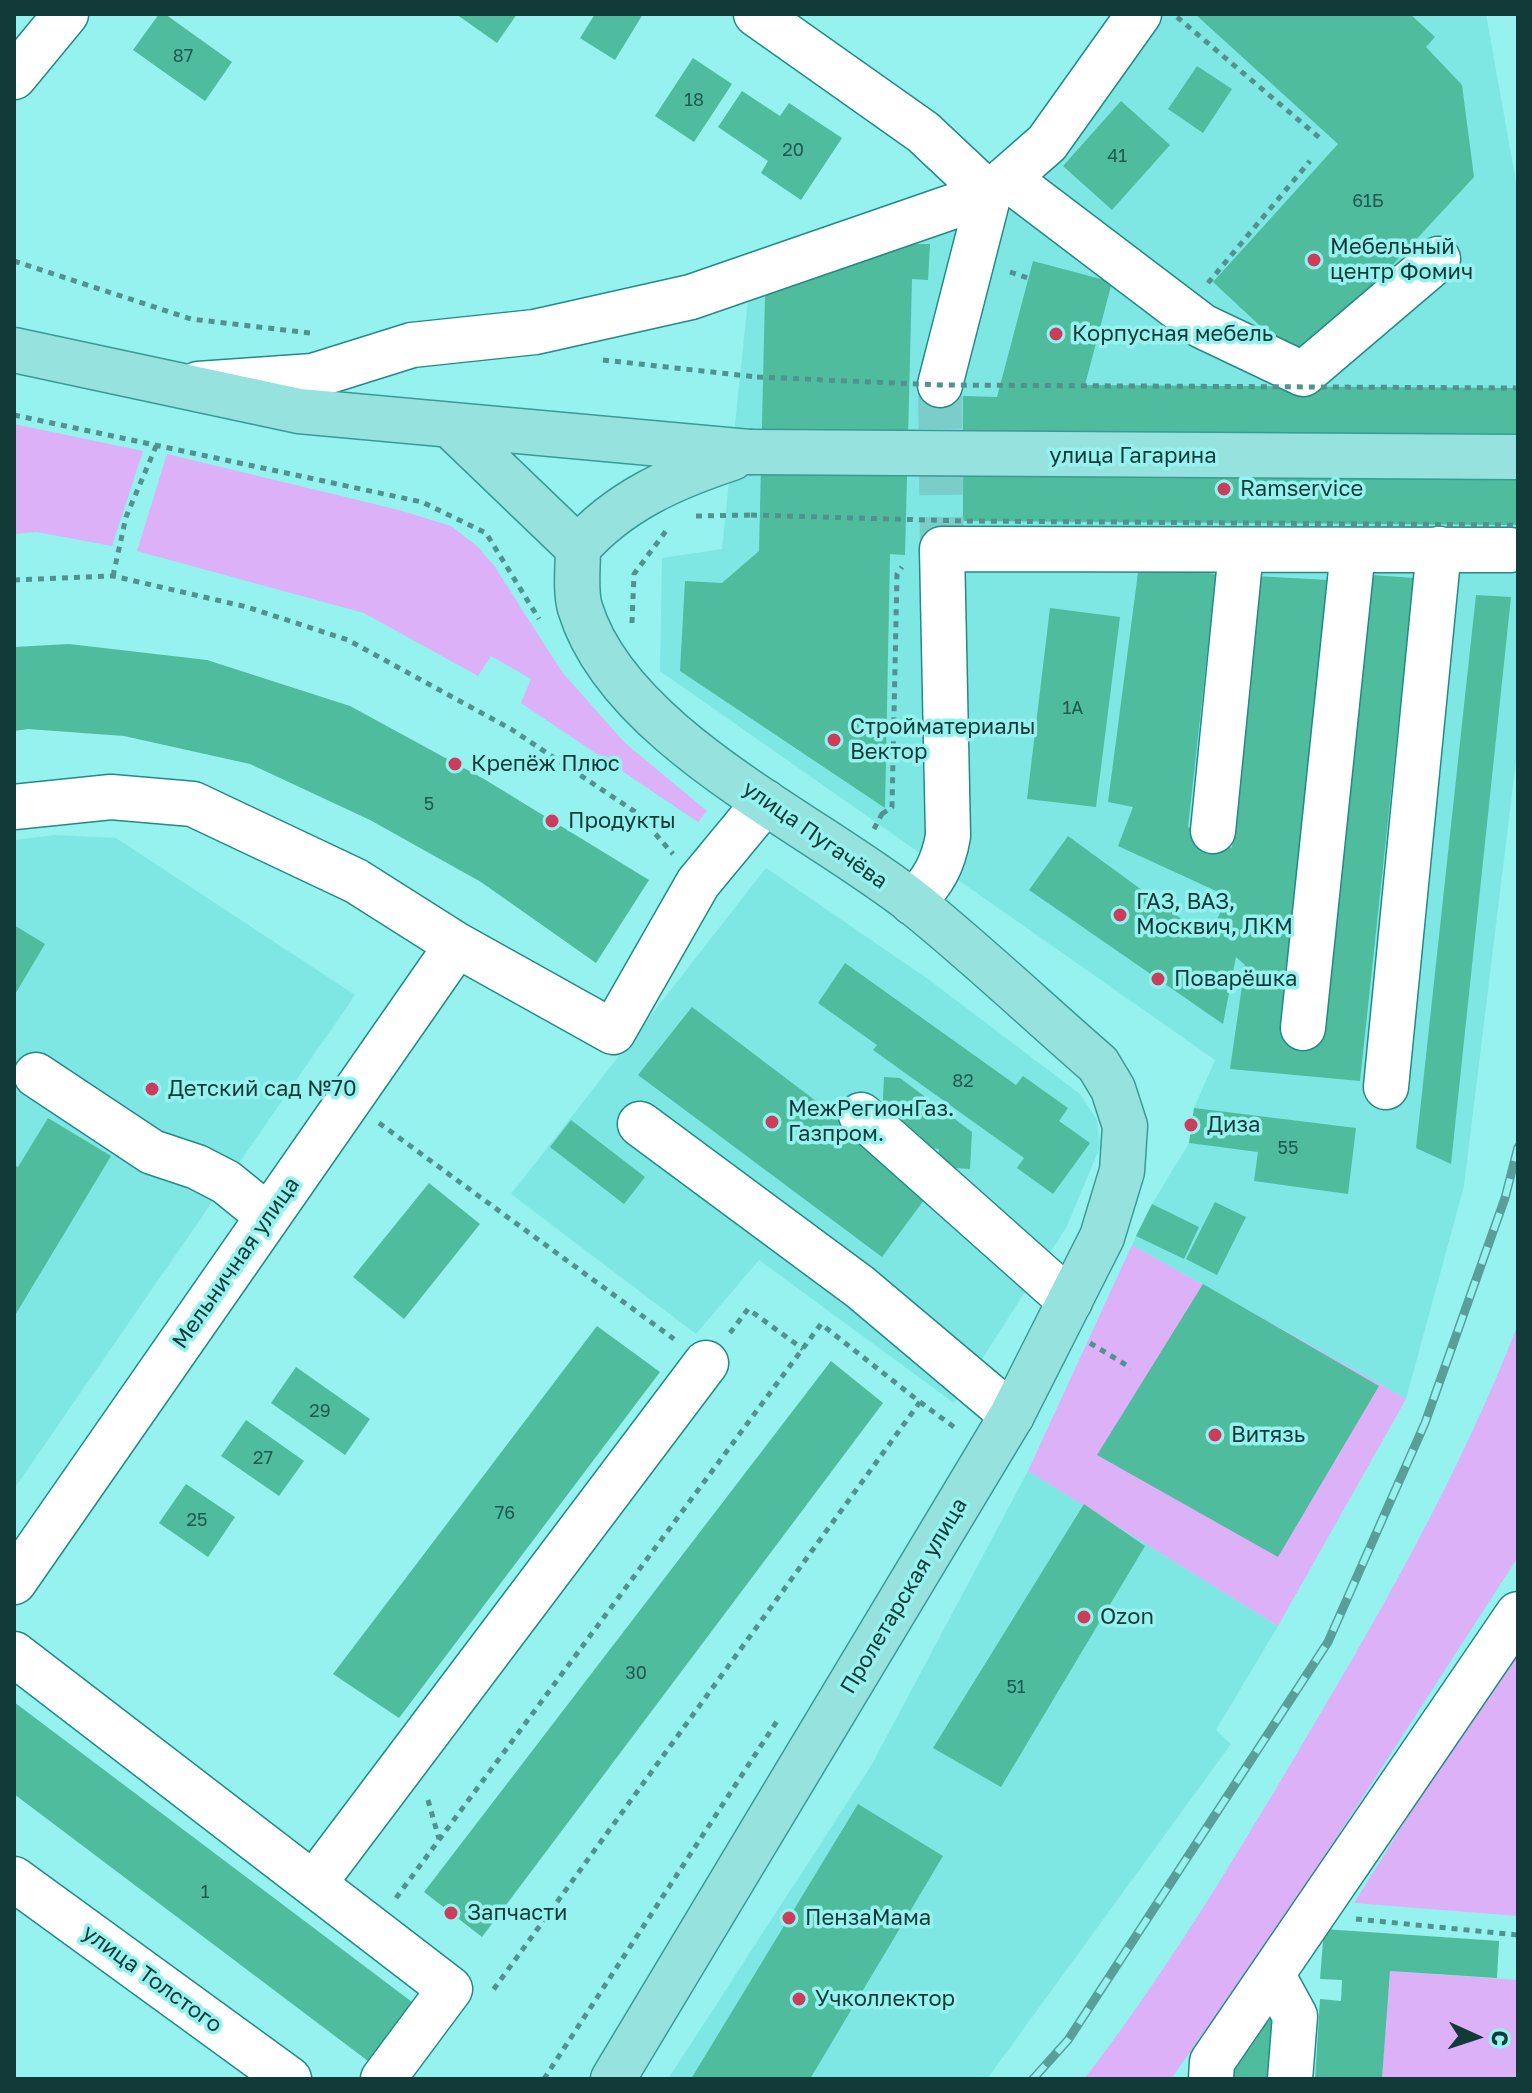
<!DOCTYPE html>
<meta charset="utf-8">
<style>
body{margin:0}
#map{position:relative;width:1532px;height:2093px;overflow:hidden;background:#95f2ee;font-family:"Golos Text",sans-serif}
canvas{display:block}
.frame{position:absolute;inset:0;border:16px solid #113a38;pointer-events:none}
.north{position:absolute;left:1436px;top:1997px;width:80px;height:80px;-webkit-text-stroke:6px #95f2ee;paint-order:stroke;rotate:93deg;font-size:22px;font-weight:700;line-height:32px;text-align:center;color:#113a38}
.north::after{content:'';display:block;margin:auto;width:28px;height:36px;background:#113a38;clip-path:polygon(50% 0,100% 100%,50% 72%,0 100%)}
</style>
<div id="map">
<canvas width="1532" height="2093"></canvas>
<div class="frame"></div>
<div class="north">С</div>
</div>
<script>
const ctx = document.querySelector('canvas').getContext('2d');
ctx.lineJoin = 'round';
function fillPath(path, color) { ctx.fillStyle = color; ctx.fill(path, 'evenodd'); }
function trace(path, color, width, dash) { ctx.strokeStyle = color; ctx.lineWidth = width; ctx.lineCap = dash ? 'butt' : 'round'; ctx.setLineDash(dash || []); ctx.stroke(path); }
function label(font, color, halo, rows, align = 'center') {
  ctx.font = font + ' "Golos Text",sans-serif'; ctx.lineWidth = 7; ctx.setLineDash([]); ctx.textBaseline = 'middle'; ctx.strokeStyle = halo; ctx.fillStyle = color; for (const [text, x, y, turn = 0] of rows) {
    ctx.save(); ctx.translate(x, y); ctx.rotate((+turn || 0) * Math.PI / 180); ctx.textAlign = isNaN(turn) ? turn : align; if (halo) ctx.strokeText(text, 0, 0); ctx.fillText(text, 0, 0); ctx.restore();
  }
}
fillPath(new Path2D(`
 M 1150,14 L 1486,14 L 1518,193 L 1518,745 L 1464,1186 L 1406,1399 L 1132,1245 L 1152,1204 L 1189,1143 L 1194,1108 L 1215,1060 L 660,671 L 662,558 L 722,549 L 749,290 L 1037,182 Z
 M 55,835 L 116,838 L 355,995 L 14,1489 L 14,840 Z
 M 766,868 L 928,979 L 1080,1094 L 1097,1120 L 1100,1147 L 1067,1226 L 954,1403 L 759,1260 L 696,1334 L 511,1194 Z
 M 1028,1471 L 1278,1626 L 1216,1730 L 1231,1744 L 987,2079 L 668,2079 L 871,1766 Z`), '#7ee7e4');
fillPath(new Path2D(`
 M 14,424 L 143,451 L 112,546 L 37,532 L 14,534 Z
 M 167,454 L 399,510 L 451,526 L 478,547 L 495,567 L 562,672 L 625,743 L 707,811 L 698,822 L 521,703 L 531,679 L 491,656 L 478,676 L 364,613 L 137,551 Z
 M 1132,1245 L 1406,1399 L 1278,1626 L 1028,1471 Z
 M 1518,1324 L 1518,1557 L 1282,1922 L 1171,2079 L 1084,2079 C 1162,1979 1228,1869 1293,1760 C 1377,1619 1459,1477 1518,1324 Z
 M 1518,1641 L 1518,1916 L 1354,1903 Z
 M 1390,1971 L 1518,1980 L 1518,2079 L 1382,2079 Z`), '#dcb1f7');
fillPath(new Path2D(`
 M 159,14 L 165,14 L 232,62 L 205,101 L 133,50 Z
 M 456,14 L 517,14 L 497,43 Z
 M 595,14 L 643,14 L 615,60 L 580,38 Z
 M 1195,14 L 1410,14 L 1435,37 L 1426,47 L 1462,85 L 1474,177 L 1301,364 L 1213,282 L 1338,144 Z
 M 693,58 L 732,84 L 694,142 L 655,116 Z
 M 1197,66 L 1232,89 L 1203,133 L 1168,109 Z
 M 742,91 L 780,116 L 789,103 L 842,138 L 801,200 L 761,173 L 768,161 L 718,127 Z
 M 1121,101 L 1170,145 L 1112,210 L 1063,166 Z
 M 913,233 L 912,244 L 930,244 L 928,280 L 912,279 L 905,555 L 890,554 L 885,808 L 680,671 L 685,581 L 722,583 L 759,551 L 765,296 Z
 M 1033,261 L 1112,282 L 1085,385 L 1518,388 L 1518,525 L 963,521 L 963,396 L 997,397 Z
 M 1139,565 L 1216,574 L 1188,827 L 1232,848 L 1254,576 L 1329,580 L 1285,1041 L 1320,1042 L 1372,575 L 1414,578 L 1360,1081 L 1230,1069 L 1245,965 L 1236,957 L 1223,1024 L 1029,890 L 1068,836 L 1209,939 L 1227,896 L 1118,846 L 1133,807 L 1108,802 Z
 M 1476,595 L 1511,597 L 1451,1164 L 1416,1148 Z
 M 1050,608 L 1120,617 L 1096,807 L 1027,799 Z
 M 69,644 L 207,660 L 350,706 L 484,779 L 649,880 L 596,963 L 481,882 L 370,820 L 250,764 L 124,736 L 28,729 L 14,731 L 14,647 Z
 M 14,925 L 45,944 L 14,996 Z
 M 845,963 L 1016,1085 L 1023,1076 L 1068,1108 L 1059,1121 L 1090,1143 L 1053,1194 L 1017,1168 L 1024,1158 L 873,1050 L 877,1045 L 818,1003 Z
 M 692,1007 L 932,1189 L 882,1257 L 638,1075 Z
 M 884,1077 L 900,1078 L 972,1132 L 970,1169 L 938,1167 L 939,1149 L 919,1148 L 920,1135 L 896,1134 L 882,1119 Z
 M 1194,1108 L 1356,1128 L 1348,1194 L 1254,1181 L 1258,1152 L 1189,1143 Z
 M 48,1118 L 111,1156 L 14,1317 L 14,1165 L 18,1167 Z
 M 571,1120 L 645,1177 L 624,1204 L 550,1147 Z
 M 429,1183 L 480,1224 L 404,1319 L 353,1277 Z
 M 1215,1202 L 1246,1217 L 1217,1275 L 1186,1259 Z
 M 1152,1204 L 1199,1227 L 1184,1259 L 1136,1236 Z
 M 1203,1284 L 1379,1386 L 1278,1557 L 1097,1455 Z
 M 597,1326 L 660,1372 L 399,1718 L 333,1674 Z
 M 831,1361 L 883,1403 L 482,1937 L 424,1892 Z
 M 296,1367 L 370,1419 L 345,1455 L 271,1403 Z
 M 246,1420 L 304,1461 L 279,1496 L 221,1456 Z
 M 186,1484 L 235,1517 L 208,1557 L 159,1523 Z
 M 1084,1504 L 1145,1546 L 1001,1787 L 933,1748 Z
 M 14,1702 L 412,2002 L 368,2061 L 14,1794 Z
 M 858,1804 L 943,1856 L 810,2079 L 691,2079 Z
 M 1324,1929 L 1499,1941 L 1497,1978 L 1390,1971 L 1382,2079 L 1315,2079 L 1320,1999 L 1341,2001 L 1342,1980 L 1320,1979 Z
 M 1258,2018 L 1278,2019 L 1272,2079 L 1231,2079 L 1234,2053 Z`), '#4ebc9d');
trace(new Path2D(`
 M 940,385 L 942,549`), '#7bcdca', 44, [44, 22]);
const minor = new Path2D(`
 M 756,14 L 923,132 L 989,194 L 940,385
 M 14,77 L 66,14
 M 1007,178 L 1202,326 L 1303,374 L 1438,259
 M 198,384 L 313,376 L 412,345 L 535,332 L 691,297 L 989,194 L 1047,143 L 1139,14
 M 14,807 L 111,797 L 193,804 L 356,881 L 457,945 L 613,1032 L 698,883 L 765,802
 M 1213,831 L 1241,551
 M 913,903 C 933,881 943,865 948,836 L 942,549 L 1511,550
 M 1303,1028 L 1353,551
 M 36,1075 L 152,1152 L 197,1167 L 226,1182 L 268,1216
 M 1386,1087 L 1439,549
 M 861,1115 L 1070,1301
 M 640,1124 L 860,1287 L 1012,1415
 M 14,1582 L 457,945
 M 14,1654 L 450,1989 L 383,2079
 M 14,1879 L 289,2079
 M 315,1882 L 706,1363
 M 1272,1974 L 1295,2016 L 1290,2079
 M 1211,2079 L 1212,2062 L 1518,1614`);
const major = new Path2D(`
 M 14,350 L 299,411 L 749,452
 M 452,427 L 578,548
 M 578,548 C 578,567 575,591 580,608 C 619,737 815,824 915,904 C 978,955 1037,1011 1098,1064 L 1113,1089 L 1125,1126 L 1122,1171 L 1102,1237 L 1012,1415 L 613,2079
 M 578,548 C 619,501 674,477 732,458`);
trace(minor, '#238a87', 47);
trace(major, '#399a97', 47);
trace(new Path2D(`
 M 1177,17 L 1321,139
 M 14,261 L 191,319 L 310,333
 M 1010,272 L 1028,278
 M 1208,283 L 1310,161
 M 603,360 L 757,377
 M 14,415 L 422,502 L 486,533 L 539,619
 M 696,516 L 751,515
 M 113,576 L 126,517 L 157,444
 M 14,580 L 113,576 L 247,607 L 348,640 L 511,729 L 637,813 L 673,854
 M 632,623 L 634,574 L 666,531
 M 882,814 L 892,807 L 897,574 L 902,567
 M 874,829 L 885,808
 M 379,1123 L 674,1339
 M 730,1333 L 748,1309 L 803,1349
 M 1090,1343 L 1131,1368
 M 920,1402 L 958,1430
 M 428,1800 L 439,1839
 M 396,1898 L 821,1324 L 920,1402 L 491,1993
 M 1356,1919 L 1518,1935
 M 544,2079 L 779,1718`), '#509290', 5, [6, 6]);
trace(minor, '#fff', 44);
trace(major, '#95e2df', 44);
const rail = new Path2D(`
 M 1033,2079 L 1068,2040 L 1328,1642 L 1425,1423 L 1505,1198 L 1518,1147`);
trace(rail, '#599e9b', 9);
trace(rail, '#95f2ee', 6, [18]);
const majorBridge = new Path2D(`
 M 749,452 L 1518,457`);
trace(majorBridge, '#399a97', 47, []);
trace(new Path2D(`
 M 757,377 L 940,385 L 1518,388
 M 751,515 L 963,521 L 1518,525`), '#509290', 5, [6, 6]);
trace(majorBridge, '#95e2df', 44);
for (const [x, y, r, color] of [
 [1314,260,8,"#cc3c5c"],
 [1056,334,8,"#cc3c5c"],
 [1224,489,8,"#cc3c5c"],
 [834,740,8,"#cc3c5c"],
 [455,764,8,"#cc3c5c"],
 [552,821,8,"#cc3c5c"],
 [1120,915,8,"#cc3c5c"],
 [1158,979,8,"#cc3c5c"],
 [152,1089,8,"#cc3c5c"],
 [772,1122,8,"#cc3c5c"],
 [1191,1125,8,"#cc3c5c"],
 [1215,1435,8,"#cc3c5c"],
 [1084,1617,8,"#cc3c5c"],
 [451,1913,8,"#cc3c5c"],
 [789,1918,8,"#cc3c5c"],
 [799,1999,8,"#cc3c5c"]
]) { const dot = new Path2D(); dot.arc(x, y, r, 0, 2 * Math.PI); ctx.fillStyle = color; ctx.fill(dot); trace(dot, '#95f2ee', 3); }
label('18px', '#205a51', null, [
 ["87",183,56],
 ["18",694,100],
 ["20",793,150],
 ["41",1117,156],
 ["61Б",1368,201],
 ["1А",1073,708],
 ["5",429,804],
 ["82",963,1081],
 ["55",1288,1148],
 ["29",320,1411],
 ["27",263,1458],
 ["76",505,1513],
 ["25",197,1520],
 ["30",636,1673],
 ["51",1016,1687],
 ["1",205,1892]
]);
label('22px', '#113a38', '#95f2ee', [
 ["Мебельный",1330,247],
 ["центр Фомич",1330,272],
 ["Корпусная мебель",1072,334],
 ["Ramservice",1240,489],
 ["Стройматериалы",850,727],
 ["Вектор",850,752],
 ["Крепёж Плюс",471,764],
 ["Продукты",568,821],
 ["ГАЗ, ВАЗ,",1136,902],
 ["Москвич, ЛКМ",1136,927],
 ["Поварёшка",1174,979],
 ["Детский сад №70",168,1089],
 ["МежРегионГаз.",788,1109],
 ["Газпром.",788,1134],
 ["Диза",1207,1125],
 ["Витязь",1231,1435],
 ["Ozon",1100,1617],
 ["Запчасти",467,1913],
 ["ПензаМама",805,1918],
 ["Учколлектор",815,1999]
], 'left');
label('22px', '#113a38', '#95f2ee', [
 ["улица Гагарина",1133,456],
 ["улица Пугачёва",815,835,35],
 ["Мельничная улица",236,1263,-55],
 ["Пролетарская улица",904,1596,-59],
 ["улица Толстого",152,1979,36]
]);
</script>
